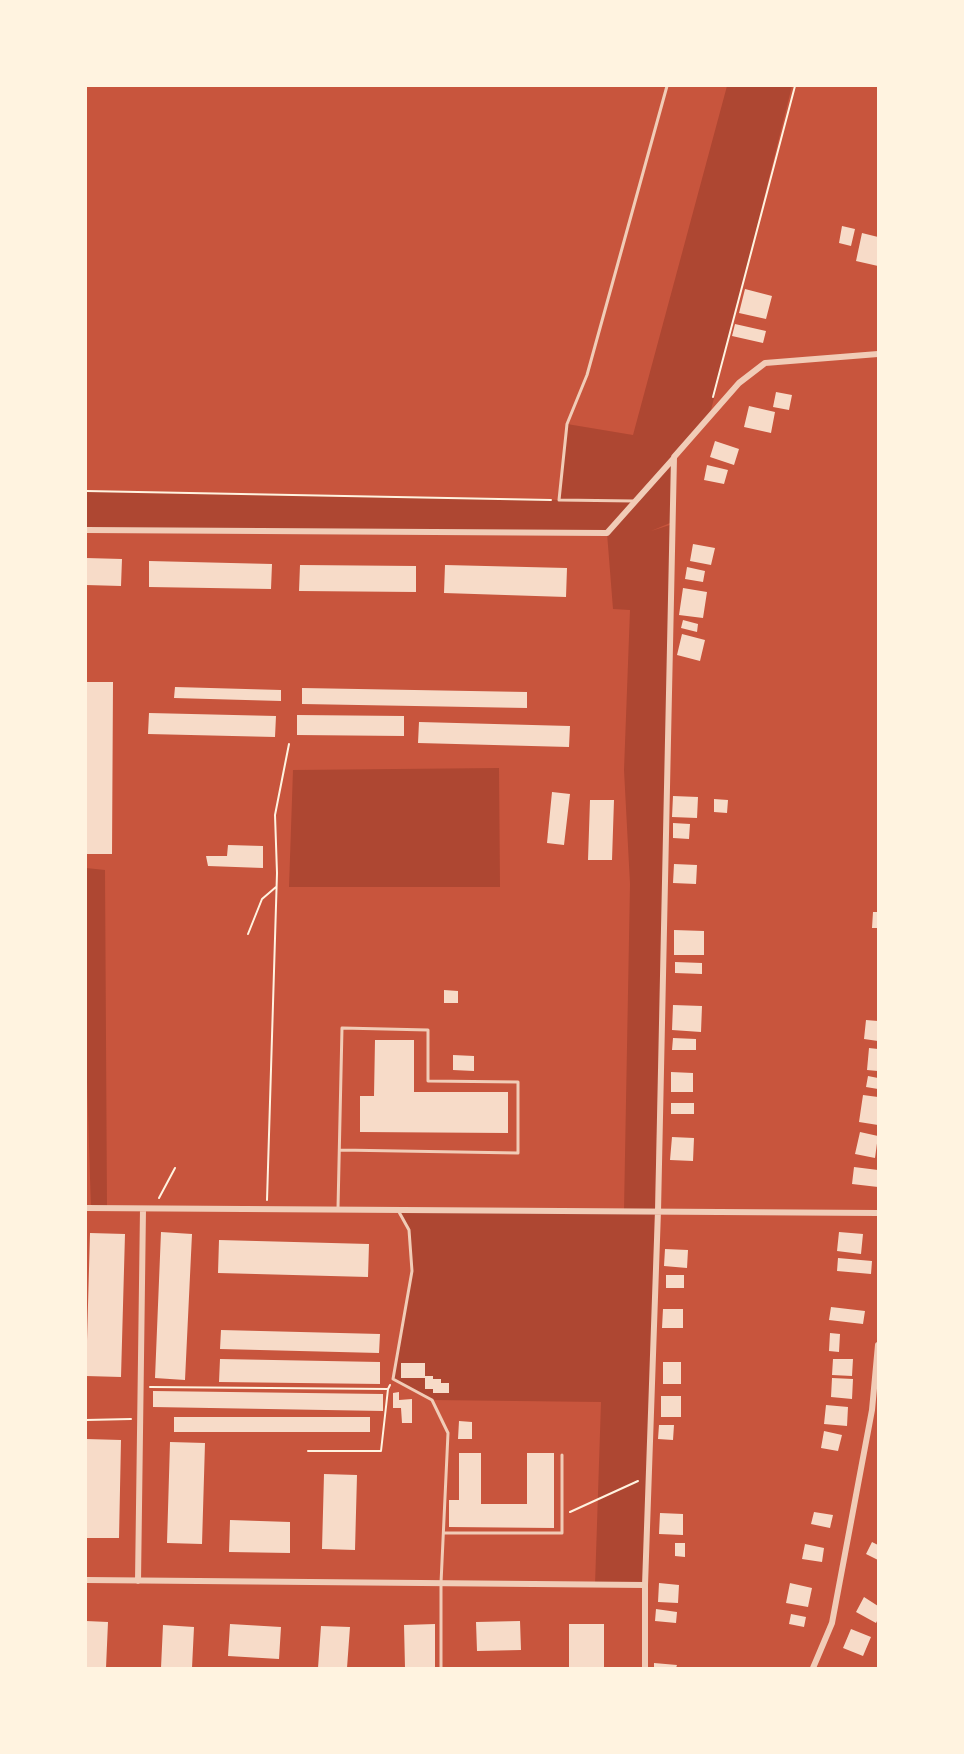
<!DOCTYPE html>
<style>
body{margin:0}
#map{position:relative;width:964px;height:1754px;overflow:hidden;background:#c8553d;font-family:"Fira Sans Condensed",sans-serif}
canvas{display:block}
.frame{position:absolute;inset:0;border:87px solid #fff3e0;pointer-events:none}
</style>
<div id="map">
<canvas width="964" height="1754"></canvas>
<div class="frame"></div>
</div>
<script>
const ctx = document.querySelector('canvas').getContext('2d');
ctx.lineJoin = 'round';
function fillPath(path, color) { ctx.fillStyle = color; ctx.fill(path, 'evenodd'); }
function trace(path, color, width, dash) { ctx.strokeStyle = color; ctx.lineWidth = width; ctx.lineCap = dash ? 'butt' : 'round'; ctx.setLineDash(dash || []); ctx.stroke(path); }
fillPath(new Path2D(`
 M 727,86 L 792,86 L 709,418 L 674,457 L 670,523 L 651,531 L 673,524 L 645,1585 L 595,1585 L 601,1402 L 432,1400 L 393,1379 L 412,1271 L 409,1230 L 398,1210 L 624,1210 L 630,884 L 624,770 L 630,610 L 613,609 L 607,533 L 86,530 L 86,491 L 558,500 L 567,424 L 633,435 Z
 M 499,768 L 500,887 L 289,887 L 293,770 Z
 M 86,868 L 105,870 L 107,1209 L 91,1209 L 86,1049 Z`), '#ae4732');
fillPath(new Path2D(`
 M 842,226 L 855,229 L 851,246 L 839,243 Z
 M 862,233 L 878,237 L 878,266 L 856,261 Z
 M 745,289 L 772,296 L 766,319 L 739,313 Z
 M 735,324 L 766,331 L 763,343 L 732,336 Z
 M 776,392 L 792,395 L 789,410 L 773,407 Z
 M 749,406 L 775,412 L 771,433 L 744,427 Z
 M 715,441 L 739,449 L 734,465 L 710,457 Z
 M 707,465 L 728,470 L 724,484 L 704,480 Z
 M 693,544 L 715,548 L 711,565 L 690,561 Z
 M 86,558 L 122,559 L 121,586 L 86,585 Z
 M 149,561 L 272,564 L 271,589 L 149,587 Z
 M 300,565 L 416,566 L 416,592 L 299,591 Z
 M 445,565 L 567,568 L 566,597 L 444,593 Z
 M 687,567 L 705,571 L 703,582 L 685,579 Z
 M 683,588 L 707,592 L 703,618 L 679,615 Z
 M 683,620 L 698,624 L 697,632 L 681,628 Z
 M 682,634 L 705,640 L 700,661 L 677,655 Z
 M 86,682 L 113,682 L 112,854 L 86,854 Z
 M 175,687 L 281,690 L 281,701 L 174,698 Z
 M 302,688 L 527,692 L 527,708 L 302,704 Z
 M 149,713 L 276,716 L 275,737 L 148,734 Z
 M 297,715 L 404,716 L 404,736 L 297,735 Z
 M 419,722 L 570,726 L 569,747 L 418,743 Z
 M 552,792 L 570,794 L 564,845 L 547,843 Z
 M 673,796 L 698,797 L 697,818 L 672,817 Z
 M 714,799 L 728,800 L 727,813 L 714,812 Z
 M 590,800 L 614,800 L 612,860 L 588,860 Z
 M 673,823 L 690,824 L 689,839 L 673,838 Z
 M 228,845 L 263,846 L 263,868 L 208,866 L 206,856 L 227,856 Z
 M 674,864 L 697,865 L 696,884 L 673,883 Z
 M 873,912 L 878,912 L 878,928 L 872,928 Z
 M 674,930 L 704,931 L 704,955 L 674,955 Z
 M 675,962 L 702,963 L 702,974 L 675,973 Z
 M 444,990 L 458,991 L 458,1003 L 444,1003 Z
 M 673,1005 L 702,1006 L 701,1032 L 672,1030 Z
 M 866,1020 L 878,1021 L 878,1041 L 864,1039 Z
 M 673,1038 L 696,1039 L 696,1050 L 672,1050 Z
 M 375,1040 L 414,1040 L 414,1092 L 508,1092 L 508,1133 L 360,1132 L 360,1096 L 374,1096 Z
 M 869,1048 L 878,1049 L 878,1071 L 867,1070 Z
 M 453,1055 L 474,1056 L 474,1071 L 453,1070 Z
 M 671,1072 L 693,1073 L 693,1092 L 671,1092 Z
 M 868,1076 L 878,1078 L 878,1089 L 866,1087 Z
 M 863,1095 L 878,1097 L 878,1125 L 859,1122 Z
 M 671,1103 L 694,1103 L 694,1114 L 671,1114 Z
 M 860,1132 L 878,1136 L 875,1158 L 855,1154 Z
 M 672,1137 L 694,1138 L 693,1161 L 670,1160 Z
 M 854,1167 L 878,1170 L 878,1187 L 852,1184 Z
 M 161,1232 L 192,1234 L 185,1380 L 155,1378 Z
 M 839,1232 L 863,1234 L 861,1254 L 837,1251 Z
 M 90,1233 L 125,1234 L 121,1377 L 86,1376 Z
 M 219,1240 L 369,1244 L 368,1277 L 218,1273 Z
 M 665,1249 L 688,1250 L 687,1268 L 664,1266 Z
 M 838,1258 L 872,1261 L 871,1274 L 837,1271 Z
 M 666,1275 L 684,1275 L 684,1288 L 666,1288 Z
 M 831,1307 L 865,1311 L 863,1324 L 829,1320 Z
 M 663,1309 L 683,1309 L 683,1328 L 662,1328 Z
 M 221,1330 L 380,1334 L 379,1353 L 220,1349 Z
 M 830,1333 L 840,1334 L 839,1352 L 829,1351 Z
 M 220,1359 L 380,1362 L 380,1384 L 219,1382 Z
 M 833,1359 L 853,1359 L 852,1376 L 832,1375 Z
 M 663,1362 L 681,1362 L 681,1384 L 663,1384 Z
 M 401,1363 L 425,1363 L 425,1376 L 433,1376 L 433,1379 L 441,1379 L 441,1383 L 449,1383 L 449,1393 L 433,1393 L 433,1389 L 425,1389 L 425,1378 L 401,1378 Z
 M 832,1378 L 853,1379 L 852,1399 L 831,1397 Z
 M 153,1391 L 383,1394 L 383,1411 L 153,1407 Z
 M 399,1392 L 399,1400 L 412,1399 L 412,1423 L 402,1423 L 401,1408 L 393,1408 L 393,1393 Z
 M 661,1396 L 681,1396 L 681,1417 L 661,1417 Z
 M 826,1405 L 848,1407 L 847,1426 L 824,1424 Z
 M 174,1417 L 370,1417 L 370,1432 L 174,1432 Z
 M 459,1421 L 472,1422 L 472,1439 L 458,1439 Z
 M 659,1425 L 674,1425 L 673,1440 L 658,1439 Z
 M 824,1431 L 842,1435 L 838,1451 L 821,1448 Z
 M 86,1439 L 121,1440 L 119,1538 L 86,1538 Z
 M 170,1442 L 205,1443 L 202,1544 L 167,1543 Z
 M 459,1453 L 481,1453 L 481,1504 L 527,1504 L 527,1453 L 554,1453 L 554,1528 L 449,1527 L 449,1500 L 459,1500 Z
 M 324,1474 L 357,1475 L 355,1550 L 322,1549 Z
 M 814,1512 L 833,1515 L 830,1528 L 811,1524 Z
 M 660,1513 L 683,1514 L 683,1535 L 659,1534 Z
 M 230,1520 L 290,1522 L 290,1553 L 229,1552 Z
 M 872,1542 L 878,1545 L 878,1560 L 866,1554 Z
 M 675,1543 L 685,1543 L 685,1557 L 675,1556 Z
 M 805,1544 L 824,1548 L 822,1562 L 802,1559 Z
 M 659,1583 L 679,1585 L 678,1603 L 658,1602 Z
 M 790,1583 L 812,1588 L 808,1607 L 786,1603 Z
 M 864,1597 L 878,1606 L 878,1619 L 876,1623 L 856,1612 Z
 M 656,1609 L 677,1612 L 676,1623 L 655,1621 Z
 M 791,1614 L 806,1617 L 804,1627 L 789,1624 Z
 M 86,1621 L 108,1622 L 106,1668 L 86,1667 Z
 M 520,1621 L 521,1650 L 477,1651 L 476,1622 Z
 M 230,1624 L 281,1627 L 279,1659 L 228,1656 Z
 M 435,1624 L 435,1668 L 405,1668 L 404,1625 Z
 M 569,1624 L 604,1624 L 604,1668 L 569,1668 Z
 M 163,1625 L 194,1627 L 192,1668 L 161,1668 Z
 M 321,1626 L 350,1627 L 347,1668 L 318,1668 Z
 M 851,1629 L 871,1637 L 863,1656 L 843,1648 Z
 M 654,1663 L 677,1665 L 676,1668 L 654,1668 Z`), '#f7dbc8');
trace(new Path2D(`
 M 713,397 L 795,86
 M 86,491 L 551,500
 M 248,934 L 262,899 L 276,887
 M 159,1198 L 175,1168
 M 267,1200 L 277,873 L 275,815 L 289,744
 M 150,1387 L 388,1389 L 390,1385
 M 86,1420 L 131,1419
 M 308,1451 L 381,1451 L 388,1389
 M 570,1512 L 638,1481`), '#fff3e0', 2);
trace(new Path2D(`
 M 633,501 L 559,500 L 567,424 L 587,375 L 667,86
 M 338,1208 L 342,1028 L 428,1030 L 428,1081 L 518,1082 L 518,1153 L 340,1150
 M 399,1212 L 409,1230 L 412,1271 L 393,1379 L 432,1400 L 448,1433 L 441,1583 L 441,1668
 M 444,1533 L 562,1533 L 562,1455`), '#f1ccb7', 3);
trace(new Path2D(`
 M 86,530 L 607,533 L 674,458
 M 86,1208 L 878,1213
 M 86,1580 L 645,1585
 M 138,1581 L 143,1209
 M 645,1668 L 645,1585 L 658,1211 L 674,457 L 739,383 L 765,363 L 878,354
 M 813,1668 L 832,1623 L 872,1410 L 878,1345`), '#f1ccb7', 6);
</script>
